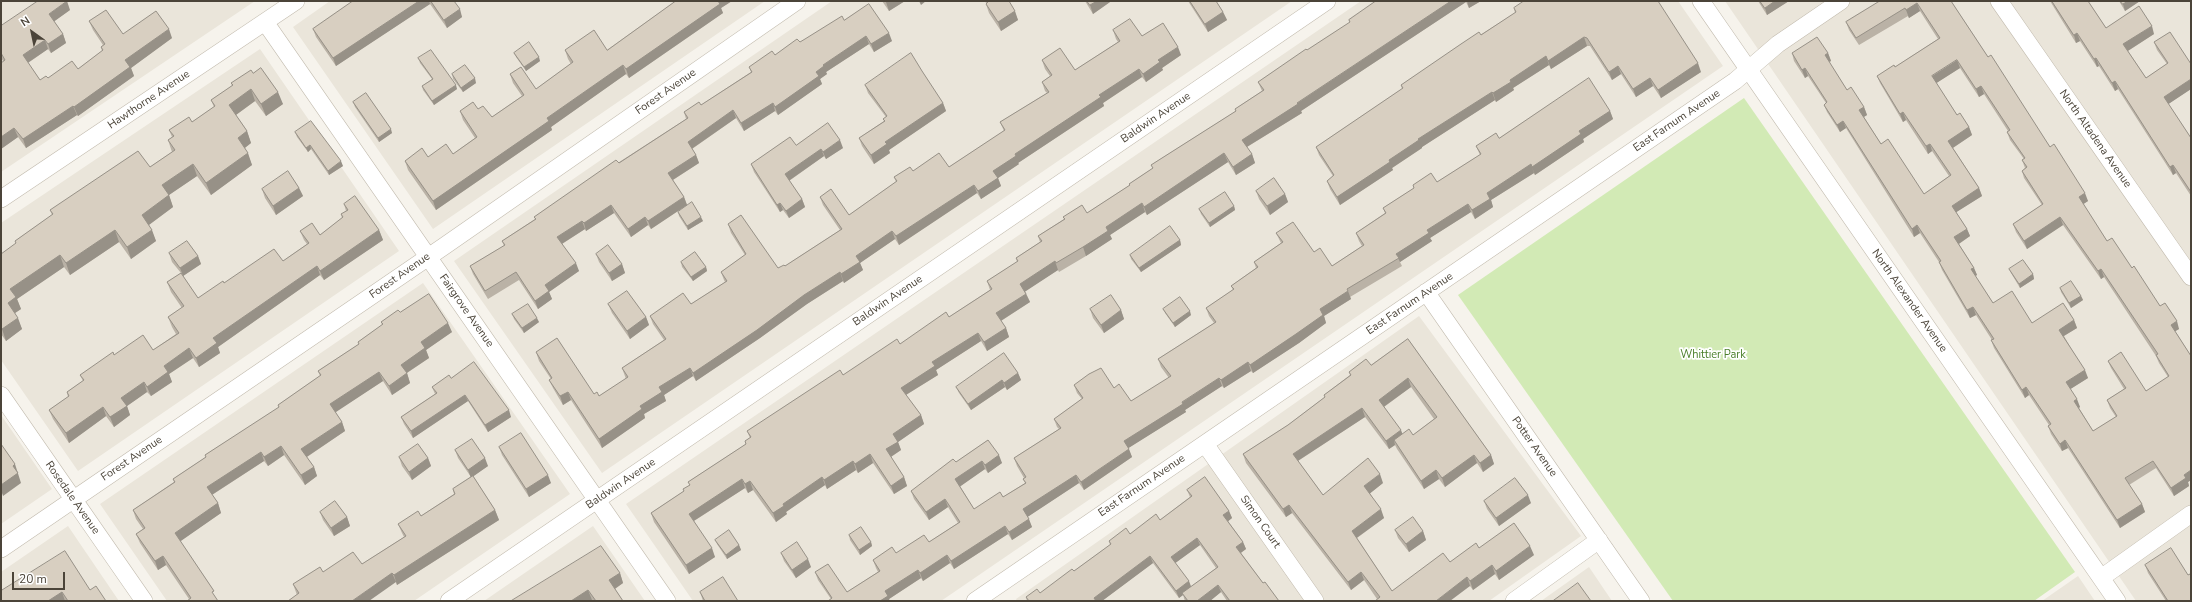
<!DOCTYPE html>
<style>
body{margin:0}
#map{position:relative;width:2192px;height:602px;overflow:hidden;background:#f6f3ec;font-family:"Nunito Sans",sans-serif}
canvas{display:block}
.frame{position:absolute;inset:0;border:2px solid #4b4439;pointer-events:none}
.north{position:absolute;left:12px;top:12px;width:40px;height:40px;-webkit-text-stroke:3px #fff;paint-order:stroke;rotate:327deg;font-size:11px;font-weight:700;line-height:16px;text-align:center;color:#4b4439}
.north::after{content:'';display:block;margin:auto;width:14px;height:18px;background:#4b4439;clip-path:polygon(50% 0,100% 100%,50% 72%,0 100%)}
.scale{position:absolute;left:12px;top:572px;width:53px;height:18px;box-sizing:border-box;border:2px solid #4b4439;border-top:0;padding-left:5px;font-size:12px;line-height:14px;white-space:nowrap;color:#4b4439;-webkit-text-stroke:3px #fff;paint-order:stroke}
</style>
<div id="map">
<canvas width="2192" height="602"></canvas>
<div class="frame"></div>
<div class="north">N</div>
<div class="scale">20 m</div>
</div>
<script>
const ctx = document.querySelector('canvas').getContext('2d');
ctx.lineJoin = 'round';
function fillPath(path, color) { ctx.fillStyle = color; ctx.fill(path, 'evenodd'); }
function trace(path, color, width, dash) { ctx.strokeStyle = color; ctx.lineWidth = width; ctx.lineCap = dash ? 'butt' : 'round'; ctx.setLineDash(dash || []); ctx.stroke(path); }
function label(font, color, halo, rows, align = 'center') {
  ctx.font = font + ' "Nunito Sans",sans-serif'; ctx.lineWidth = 3.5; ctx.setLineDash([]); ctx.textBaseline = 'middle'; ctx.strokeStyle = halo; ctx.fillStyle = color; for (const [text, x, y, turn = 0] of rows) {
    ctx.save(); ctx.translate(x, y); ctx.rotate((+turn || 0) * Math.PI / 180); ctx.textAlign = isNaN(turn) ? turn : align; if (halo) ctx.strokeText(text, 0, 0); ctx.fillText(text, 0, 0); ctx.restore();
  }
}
fillPath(new Path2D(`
 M 1,1 L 255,1 L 1,172 Z
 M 330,1 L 765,1 L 433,229 L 293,27 Z
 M 832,1 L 1292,1 L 602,473 L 454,261 Z
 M 1361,1 L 1678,1 L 1723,66 L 941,601 L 693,601 L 626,504 Z
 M 1725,1 L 2191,1 L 2191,601 L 2136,601 Z
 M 260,49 L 399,251 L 78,471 L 1,360 L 1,223 Z
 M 423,283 L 570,494 L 414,601 L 167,601 L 100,504 Z
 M 1419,316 L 1581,536 L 1489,601 L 1017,601 L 1016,599 Z
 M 1,415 L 52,489 L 1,524 Z
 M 68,526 L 119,601 L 1,601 L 1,572 Z
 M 593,526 L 645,601 L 484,601 Z
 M 1589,567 L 1612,601 L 1541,601 Z
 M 2078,576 L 2095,601 L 2042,601 Z`), '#eae5da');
fillPath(new Path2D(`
 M 1744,98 L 2075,572 L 2034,601 L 1673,601 L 1458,295 Z`), '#d2eab5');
const street = new Path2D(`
 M 1701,1 L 2117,601
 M 1999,1 L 2191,277
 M 265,22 L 667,601
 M 1,199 L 296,1
 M 1426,292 L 1641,601
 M 1,395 L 144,601
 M 1205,444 L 1315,601
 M 1,549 L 443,247 L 797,1
 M 2101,578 L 2191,514
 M 449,601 L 1327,1
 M 975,601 L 1735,81 L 1778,44 L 1841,1
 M 1514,601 L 1599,540`);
trace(street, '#c2bbae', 18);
trace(street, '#fff', 17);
fillPath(new Path2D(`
 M 353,1 L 454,1 L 462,17 L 447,28 L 430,4 L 336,66 L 316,37 L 313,29 Z
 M 676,1 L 732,1 L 721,8 L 723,13 L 629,78 L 626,74 L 551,127 L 552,130 L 436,210 L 408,170 L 405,161 L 428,157 L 453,154 L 475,138 L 463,120 L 460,111 L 478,109 L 492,117 L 522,96 L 513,83 L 510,74 L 536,89 L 571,64 L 568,59 L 565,50 L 607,50 Z
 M 882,1 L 905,1 L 889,11 Z
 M 985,1 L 1009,1 L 1018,20 L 1001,31 L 989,13 L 986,4 L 986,3 Z
 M 1085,1 L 1110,1 L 1110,2 L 1093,14 Z
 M 1188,1 L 1216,1 L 1223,12 L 1227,20 L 1208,32 Z
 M 1376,1 L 1481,1 L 1469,8 L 1466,2 L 1301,111 L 1302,113 L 1247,147 L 1252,154 L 1255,163 L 1236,175 L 1228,162 L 1147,215 L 1145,212 L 1110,235 L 1112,239 L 1086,256 L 1059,272 L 1058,270 L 1025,291 L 1030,302 L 1001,321 L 1006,328 L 1009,337 L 987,351 L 981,341 L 936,370 L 938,375 L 906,395 L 921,415 L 924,424 L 898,442 L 901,450 L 891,457 L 904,477 L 907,486 L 894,494 L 873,463 L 858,473 L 856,470 L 827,489 L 825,485 L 786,512 L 787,514 L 776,522 L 753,490 L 748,493 L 745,488 L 694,521 L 715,557 L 689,574 L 654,522 L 651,513 L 684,491 L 683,489 L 690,485 L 688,482 L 746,444 L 745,441 L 750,438 L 747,431 L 843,375 L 900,344 L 949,317 L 990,290 L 987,281 L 1017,262 L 1016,258 L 1040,242 L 1038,236 L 1064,219 L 1063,217 L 1087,213 L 1130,185 L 1129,184 L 1153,168 L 1151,165 L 1236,111 L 1235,109 L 1262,91 L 1258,82 L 1350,23 L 1349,20 Z
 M 1758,1 L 1789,1 L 1767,15 Z
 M 1880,1 L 1951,1 L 1988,57 L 2050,147 L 2088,201 L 2083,204 L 2107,241 L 2132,268 L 2160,306 L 2179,329 L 2175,331 L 2191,356 L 2191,480 L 2188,482 L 2189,486 L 2174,496 L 2156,468 L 2129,485 L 2142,504 L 2145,512 L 2120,528 L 2068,448 L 2062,451 L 2051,434 L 2048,426 L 2049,425 L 2029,395 L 2025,398 L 1994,348 L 1991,340 L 1992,340 L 1976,315 L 1970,318 L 1942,270 L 1939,262 L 1920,233 L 1914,237 L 1846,128 L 1840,132 L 1827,112 L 1824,105 L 1826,103 L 1808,76 L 1805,78 L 1794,61 L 1792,53 L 1828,53 L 1831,61 L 1829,62 L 1847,90 L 1864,107 L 1867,115 L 1864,117 L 1881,144 L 1924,194 L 1949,176 L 1932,151 L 1928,154 L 1906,120 L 1903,122 L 1880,83 L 1877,76 L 1895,67 L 1938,39 L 1920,11 L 1909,18 L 1908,16 L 1859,45 L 1849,30 L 1846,22 ZM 1960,68 L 1979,97 L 1984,94 L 2008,131 L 2007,132 L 2010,140 L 2024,159 L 2022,160 L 2025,168 L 2022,171 L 2024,178 L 2042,205 L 2013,224 L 2016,232 L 2027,249 L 2063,225 L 2101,279 L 2104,277 L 2156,356 L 2159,363 L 2168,377 L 2146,391 L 2108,361 L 2111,368 L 2124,389 L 2107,400 L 2110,408 L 2116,417 L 2093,431 L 2079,408 L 2080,407 L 2070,389 L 2088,378 L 2064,336 L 2077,328 L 2074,320 L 2032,323 L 1993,303 L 1975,276 L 1977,275 L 1974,268 L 1959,244 L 1970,236 L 1967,229 L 1956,212 L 1982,196 L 1979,188 L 1953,148 L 1972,135 L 1969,127 L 1957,115 L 1936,83 Z
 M 2050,1 L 2088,1 L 2106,28 L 2154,34 L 2128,51 L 2146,78 L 2167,64 L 2157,50 L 2154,42 L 2191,89 L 2168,104 L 2191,138 L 2191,196 L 2176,173 L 2173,175 L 2118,89 L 2115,91 L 2099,66 L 2097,67 L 2080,41 L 2076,43 Z
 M 2119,1 L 2140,1 L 2125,11 Z
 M 1514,8 L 1701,72 L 1661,98 L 1653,86 L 1636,97 L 1621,74 L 1612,80 L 1590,46 L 1587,46 L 1551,69 L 1549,65 L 1513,88 L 1514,90 L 1496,102 L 1495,100 L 1422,147 L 1422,148 L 1392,168 L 1393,170 L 1340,205 L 1330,189 L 1327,181 L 1333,176 L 1319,155 L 1316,147 L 1402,89 L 1401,85 L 1515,13 Z
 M 70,10 L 54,21 L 63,34 L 66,43 L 51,53 L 48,49 L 28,63 L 40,80 L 78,69 L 102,51 L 101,47 L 103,45 L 93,30 L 89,21 L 123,34 L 172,38 L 131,68 L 134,76 L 78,116 L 77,115 L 26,148 L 18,137 L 1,149 L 3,61 L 1,58 L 1,26 Z
 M 844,20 L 892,41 L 874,52 L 869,44 L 826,72 L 827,74 L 820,79 L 822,84 L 778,115 L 775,111 L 744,131 L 736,118 L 692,149 L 696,155 L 699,163 L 673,180 L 684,197 L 687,205 L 651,229 L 648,225 L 631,237 L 614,213 L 586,231 L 585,229 L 562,244 L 579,271 L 549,292 L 552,299 L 538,309 L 519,280 L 488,299 L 473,274 L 470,266 L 504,246 L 502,241 L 535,219 L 534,217 L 686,119 L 684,112 L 701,105 L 751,72 L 749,67 L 775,55 Z
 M 1113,30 L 1142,36 L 1181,55 L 1162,68 L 1163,70 L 1146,82 L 1142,77 L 1103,103 L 1104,106 L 1018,163 L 1019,164 L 998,178 L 1001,186 L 981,199 L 977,193 L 899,245 L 895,239 L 860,263 L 863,270 L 844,283 L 843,281 L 807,304 L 760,338 L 696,381 L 693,376 L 664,395 L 666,401 L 644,414 L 645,418 L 602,448 L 571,400 L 563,405 L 553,388 L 549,380 L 551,379 L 539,361 L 536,352 L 594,394 L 599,396 L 626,379 L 622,368 L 664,340 L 653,324 L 650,316 L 691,304 L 725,282 L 724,280 L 721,272 L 745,255 L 731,233 L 728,224 L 778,268 L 785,266 L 840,230 L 823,205 L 820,197 L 849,215 L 896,182 L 894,177 L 913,171 L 949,167 L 1004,131 L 1000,122 L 1047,93 L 1045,91 L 1042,82 L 1050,76 L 1045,69 L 1042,60 L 1075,70 L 1118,42 L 1116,39 Z
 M 514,53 L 540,61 L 526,71 L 516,57 Z
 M 418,58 L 457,89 L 434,105 L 423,90 L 422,86 L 432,79 L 420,63 Z
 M 253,73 L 283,104 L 266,116 L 255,101 L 236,115 L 247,131 L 251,143 L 245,148 L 252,165 L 211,195 L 197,176 L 169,195 L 173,207 L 149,225 L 156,241 L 131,259 L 119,242 L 70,275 L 64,267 L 17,299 L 21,309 L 15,313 L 22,329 L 6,341 L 1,334 L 1,254 L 16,244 L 15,241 L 52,215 L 50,210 L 150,167 L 172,152 L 168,140 L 172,137 L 169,130 L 192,122 L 214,107 L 211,100 L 232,86 L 231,83 Z
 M 452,74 L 476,83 L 463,92 L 453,79 Z
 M 865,85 L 943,103 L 946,111 L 889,150 L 890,153 L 874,164 L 862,146 L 859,138 L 884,121 L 883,119 L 886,117 L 868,93 Z
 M 353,102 L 392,133 L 379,142 L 355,107 Z
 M 1610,111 L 1613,119 L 1583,139 L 1584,142 L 1535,175 L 1534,173 L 1491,200 L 1493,207 L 1475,219 L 1471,212 L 1430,238 L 1432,241 L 1400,262 L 1402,266 L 1350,297 L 1351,299 L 1324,316 L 1326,323 L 1299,343 L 1253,373 L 1251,371 L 1224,388 L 1222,386 L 1185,410 L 1186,412 L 1128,448 L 1132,457 L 1084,490 L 1079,483 L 1027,517 L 1032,527 L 1012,540 L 1008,534 L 954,569 L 950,563 L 923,581 L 921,578 L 889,599 L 831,599 L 818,580 L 815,572 L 847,592 L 878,572 L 876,568 L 873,560 L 896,553 L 929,542 L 958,523 L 948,507 L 929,520 L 914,499 L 911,491 L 956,462 L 988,440 L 1002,463 L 988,473 L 985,469 L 960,486 L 974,509 L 1003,497 L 1025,483 L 1023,479 L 1024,478 L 1017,466 L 1014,458 L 1059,429 L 1057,427 L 1054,419 L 1082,399 L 1077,393 L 1074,385 L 1114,388 L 1131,401 L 1169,378 L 1161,367 L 1158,359 L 1214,323 L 1209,316 L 1206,308 L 1233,290 L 1231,286 L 1256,268 L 1254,262 L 1281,243 L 1276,233 L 1314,252 L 1332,266 L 1362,246 L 1359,241 L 1356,233 L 1385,213 L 1383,208 L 1414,188 L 1413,185 L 1437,182 L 1480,155 L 1476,146 L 1499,138 Z
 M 295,132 L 343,166 L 329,175 L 311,149 L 308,152 L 297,137 Z
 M 796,145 L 843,148 L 826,159 L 824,156 L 789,181 L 802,199 L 805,207 L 789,218 L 783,210 L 780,212 L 754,172 L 751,164 Z
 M 299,188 L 303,196 L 276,215 L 265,198 L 262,189 Z
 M 1256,191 L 1285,194 L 1288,202 L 1270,215 L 1259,199 Z
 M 344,204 L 379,230 L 383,240 L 324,280 L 320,275 L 218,347 L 220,353 L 199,367 L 193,358 L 169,374 L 172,382 L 151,396 L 147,392 L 127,406 L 130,415 L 114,427 L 106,416 L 69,443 L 53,419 L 49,410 L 68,397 L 67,392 L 83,381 L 80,375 L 114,355 L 153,350 L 176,334 L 172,327 L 168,317 L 182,308 L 171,292 L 167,282 L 181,273 L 172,262 L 169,253 L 198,256 L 201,264 L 183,276 L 198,298 L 224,283 L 283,261 L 307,244 L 304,240 L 300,231 L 320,235 L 342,218 L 341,214 L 346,211 Z
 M 1234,206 L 1235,210 L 1210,227 L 1201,214 L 1199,209 Z
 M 678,212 L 703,221 L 688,230 L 679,216 Z
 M 1180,240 L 1181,245 L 1141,272 L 1131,259 L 1130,255 Z
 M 596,254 L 622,264 L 625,273 L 612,281 L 599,262 Z
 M 681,262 L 706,267 L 707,271 L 693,281 L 682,267 Z
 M 2009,269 L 2033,274 L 2034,279 L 2020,288 L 2011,273 Z
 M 2060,288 L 2081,296 L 2083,300 L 2071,308 L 2061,292 Z
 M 608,304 L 646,317 L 649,325 L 630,339 L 612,313 Z
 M 1090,309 L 1121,310 L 1124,319 L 1104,333 L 1093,318 Z
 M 1163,309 L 1191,315 L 1175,327 L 1165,313 Z
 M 400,312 L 452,332 L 426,350 L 429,358 L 407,373 L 410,383 L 392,395 L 383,381 L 335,412 L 342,422 L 345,431 L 307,457 L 314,467 L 317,476 L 305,485 L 284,455 L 268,466 L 264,461 L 212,495 L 218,503 L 221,513 L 180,541 L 214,591 L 189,599 L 166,565 L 158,570 L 140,543 L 136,534 L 143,529 L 136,519 L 133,510 L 174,482 L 173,479 L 206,457 L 205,455 L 279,408 L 278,405 L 320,376 L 318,371 L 359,344 L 358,342 L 382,325 L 381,322 Z
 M 512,314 L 539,322 L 524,333 L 514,319 Z
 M 1408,339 L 1491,455 L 1494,464 L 1483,472 L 1477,463 L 1445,487 L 1439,479 L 1424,489 L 1397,449 L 1395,445 L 1389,449 L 1365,417 L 1298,461 L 1323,495 L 1383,483 L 1370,493 L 1384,518 L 1357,538 L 1392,591 L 1450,562 L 1479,548 L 1534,555 L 1499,580 L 1495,574 L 1473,590 L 1470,586 L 1377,599 L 1364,580 L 1351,590 L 1292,513 L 1286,517 L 1246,463 L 1243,454 L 1288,425 L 1325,397 L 1324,395 L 1350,375 L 1349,372 L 1371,365 ZM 1411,387 L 1434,419 L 1413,435 L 1402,434 L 1384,407 Z
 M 1018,373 L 1021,380 L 1007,390 L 1005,387 L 971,410 L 959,393 L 956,387 Z
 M 451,378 L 511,417 L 488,432 L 468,401 L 413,438 L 404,424 L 401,417 L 435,394 L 432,387 Z
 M 499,447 L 551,483 L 529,497 L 502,455 Z
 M 455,450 L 488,466 L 473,476 L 495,510 L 499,520 L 397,585 L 396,582 L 297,595 L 293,584 L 323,572 L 362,564 L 404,537 L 402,533 L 398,524 L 421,516 L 454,494 L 453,489 L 471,477 L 458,458 Z
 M 399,457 L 428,458 L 431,466 L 412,480 L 402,466 Z
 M 1187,490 L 1229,511 L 1232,518 L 1228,521 L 1243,542 L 1246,549 L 1241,553 L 1263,583 L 1279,601 L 1227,601 L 1221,592 L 1210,601 L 1185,601 L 1183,595 L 1179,598 L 1153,563 L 1102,601 L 1027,601 L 1026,597 L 1040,593 L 1074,571 L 1110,545 L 1109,541 L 1130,534 L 1160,520 L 1190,497 ZM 1200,545 L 1216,568 L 1191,587 L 1175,563 Z
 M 1484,501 L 1531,503 L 1499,526 L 1487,509 Z
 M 320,512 L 347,517 L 350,526 L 334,536 L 323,520 Z
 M 1395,530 L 1423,531 L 1426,540 L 1409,552 L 1398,538 Z
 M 849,535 L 871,542 L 872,546 L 860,555 L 850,540 Z
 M 715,540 L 739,545 L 741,550 L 727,559 L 717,544 Z
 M 781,553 L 811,567 L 796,578 L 784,561 Z
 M 2145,565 L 2188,575 L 2191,601 L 2166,601 L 2148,573 Z
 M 620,573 L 623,583 L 615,589 L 623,601 L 593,601 L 592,600 L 590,601 L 511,601 Z
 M 90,590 L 106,601 L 1,601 L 1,591 Z
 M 700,592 L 738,601 L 703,601 Z`), '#bab2a6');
fillPath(new Path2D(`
 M 67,1 L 70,10 L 52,23 L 49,14 Z
 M 419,1 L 429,1 L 430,4 L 336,66 L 333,58 Z
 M 717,1 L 732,1 L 721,8 L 723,13 L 629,78 L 626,69 Z
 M 888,1 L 905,1 L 889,11 L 886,2 Z
 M 919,1 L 926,1 L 921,5 Z
 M 1097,1 L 1110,1 L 1110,2 L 1093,14 L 1090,5 Z
 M 1451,1 L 1465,1 L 1466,2 L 1301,111 L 1302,113 L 1245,148 L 1242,140 Z
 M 1467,1 L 1481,1 L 1469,8 Z
 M 1775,1 L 1789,1 L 1767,15 L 1765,8 Z
 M 2128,1 L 2140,1 L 2125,11 L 2123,4 Z
 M 1917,3 L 1920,11 L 1909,18 L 1906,10 Z
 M 460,9 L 462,17 L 447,28 L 444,20 Z
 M 1015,11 L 1018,20 L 1001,31 L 998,22 Z
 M 1223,12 L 1227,20 L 1208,32 L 1205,24 Z
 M 2152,26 L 2154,34 L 2126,52 L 2123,44 Z
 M 169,29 L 172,38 L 131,68 L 134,76 L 78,116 L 74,107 L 125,60 Z
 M 889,33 L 892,41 L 874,52 L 871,44 Z
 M 2077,33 L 2080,41 L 2076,43 L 2074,35 Z
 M 63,34 L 66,43 L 51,53 L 48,44 Z
 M 866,36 L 869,44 L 826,72 L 827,74 L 820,79 L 822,84 L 778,115 L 775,107 L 816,72 L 823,65 Z
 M 1584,37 L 1587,46 L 1551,69 L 1548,61 Z
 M 45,40 L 48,49 L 26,64 L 23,55 Z
 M 1178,47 L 1181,55 L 1162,68 L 1163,70 L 1146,82 L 1143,74 L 1158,60 Z
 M 1828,53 L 1831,61 L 1827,63 L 1825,55 Z
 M 1546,56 L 1549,65 L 1513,88 L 1514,90 L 1496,102 L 1493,93 L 1510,80 Z
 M 539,57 L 540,61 L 526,71 L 524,67 Z
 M 2096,58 L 2099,66 L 2097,67 L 2094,59 Z
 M 1957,60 L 1960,68 L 1935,84 L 1932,76 Z
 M 1698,63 L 1701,72 L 1661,98 L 1658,90 Z
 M 623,65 L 626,74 L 551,127 L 552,130 L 436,210 L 433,201 L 547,118 Z
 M 1618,66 L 1621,74 L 1612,80 L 1609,72 Z
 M 1805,68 L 1808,76 L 1805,78 L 1802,70 Z
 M 1139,69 L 1142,77 L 1103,103 L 1104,106 L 1018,163 L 1019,164 L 998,178 L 1001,186 L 981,199 L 978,191 L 993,171 L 1015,154 L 1099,95 Z
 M 475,78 L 476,83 L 463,92 L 461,88 Z
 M 1650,78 L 1653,86 L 1636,97 L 1633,89 Z
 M 2191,79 L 2191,89 L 2167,105 L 2164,97 Z
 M 2115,81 L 2118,89 L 2115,91 L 2112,83 Z
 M 456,85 L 457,89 L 434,105 L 432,101 Z
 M 1981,86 L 1984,94 L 1979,97 L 1976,89 Z
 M 251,89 L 255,101 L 233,117 L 229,105 Z
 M 278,92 L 283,104 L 266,116 L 261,104 Z
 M 1492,92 L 1495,100 L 1422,147 L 1422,148 L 1392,168 L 1393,170 L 1340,205 L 1337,197 L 1418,139 Z
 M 773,103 L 775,111 L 744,131 L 741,123 Z
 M 943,103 L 946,111 L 889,150 L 890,153 L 874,164 L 871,155 L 885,142 Z
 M 73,106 L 77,115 L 26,148 L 23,139 Z
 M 1864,107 L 1867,115 L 1862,118 L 1859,110 Z
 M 733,110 L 736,118 L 690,150 L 688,142 Z
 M 1610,111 L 1613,119 L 1583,139 L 1584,142 L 1535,175 L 1532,167 L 1579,131 Z
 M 1903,112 L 1906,120 L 1903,122 L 1900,114 Z
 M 1843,121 L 1846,128 L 1840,132 L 1837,125 Z
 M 1969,127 L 1972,135 L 1951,149 L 1948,141 Z
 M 14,128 L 18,137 L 1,149 L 1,137 Z
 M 391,129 L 392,133 L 379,142 L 378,138 Z
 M 247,131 L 251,143 L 242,150 L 238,138 Z
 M 840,140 L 843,148 L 826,159 L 823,152 Z
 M 1930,144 L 1932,151 L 1928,154 L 1926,146 Z
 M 310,145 L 311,149 L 308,152 L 306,148 Z
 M 821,149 L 824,156 L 787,182 L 785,174 Z
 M 248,153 L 252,165 L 211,195 L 206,183 Z
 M 1224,153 L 1228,162 L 1147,215 L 1144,207 Z
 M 1252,154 L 1255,163 L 1236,175 L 1233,167 Z
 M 696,155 L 699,163 L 671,181 L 668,173 Z
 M 341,161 L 343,166 L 329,175 L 328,171 Z
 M 193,164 L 197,176 L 166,197 L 162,185 Z
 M 1531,164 L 1534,173 L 1491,200 L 1493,207 L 1475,219 L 1472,210 L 1487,193 Z
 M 2173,165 L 2176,173 L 2173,175 L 2170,167 Z
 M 974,185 L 977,193 L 899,245 L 896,236 Z
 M 299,188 L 303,196 L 276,215 L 273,206 Z
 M 1979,188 L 1982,196 L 1955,213 L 1952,206 Z
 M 2085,193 L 2088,201 L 2082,205 L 2079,197 Z
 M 1285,194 L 1288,202 L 1270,215 L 1267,206 Z
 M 169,195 L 173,207 L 146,227 L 142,215 Z
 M 684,197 L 687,205 L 651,229 L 648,221 Z
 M 802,199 L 805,207 L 789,218 L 786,211 Z
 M 780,203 L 783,210 L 780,212 L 777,205 Z
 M 1142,203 L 1145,212 L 1110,235 L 1112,239 L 1086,256 L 1083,247 L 1106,227 Z
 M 1468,204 L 1471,212 L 1430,238 L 1432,241 L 1400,262 L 1396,254 L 1427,230 Z
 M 611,205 L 614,213 L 586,231 L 584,223 Z
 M 1234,206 L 1235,210 L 1210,227 L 1209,223 Z
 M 645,217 L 648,225 L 631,237 L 628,229 Z
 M 701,217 L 703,221 L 688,230 L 687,226 Z
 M 2060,217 L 2063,225 L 2027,249 L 2024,241 Z
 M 582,221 L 585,229 L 560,245 L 557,237 Z
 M 1917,225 L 1920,233 L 1914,237 L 1912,229 Z
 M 1967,229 L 1970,236 L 1957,245 L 1954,237 Z
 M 115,230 L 119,242 L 70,275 L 66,263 Z
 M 152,230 L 156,241 L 131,259 L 127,247 Z
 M 379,230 L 383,240 L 324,280 L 320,271 Z
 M 892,231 L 895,239 L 860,263 L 863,270 L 844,283 L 841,274 L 856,256 Z
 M 1180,240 L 1181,245 L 1141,272 L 1139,268 Z
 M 60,255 L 64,267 L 17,299 L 21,309 L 12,315 L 8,303 L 10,289 Z
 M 198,256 L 201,264 L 183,276 L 180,268 Z
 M 1055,261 L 1058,270 L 1023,293 L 1020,284 Z
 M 576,263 L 579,271 L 549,292 L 552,299 L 538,309 L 535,301 L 545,285 Z
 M 622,264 L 625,273 L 612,281 L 609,273 Z
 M 317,266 L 320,275 L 218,347 L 220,353 L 199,367 L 196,358 L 213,338 Z
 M 706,267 L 707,271 L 693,281 L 691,277 Z
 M 1974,268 L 1977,275 L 1974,277 L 1971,269 Z
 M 2101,269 L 2104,277 L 2101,279 L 2098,271 Z
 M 840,272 L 843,281 L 807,304 L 760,338 L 696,381 L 693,373 L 804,295 Z
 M 2033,274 L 2034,279 L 2020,288 L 2019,284 Z
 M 1348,291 L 1351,299 L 1324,316 L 1326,323 L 1299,343 L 1253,373 L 1250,365 L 1320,309 Z
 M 1026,294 L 1030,302 L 999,322 L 996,313 Z
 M 2081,296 L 2083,300 L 2071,308 L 2069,303 Z
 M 1973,307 L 1976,315 L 1970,318 L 1967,310 Z
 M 1121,310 L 1124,319 L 1104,333 L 1101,325 Z
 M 1190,311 L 1191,315 L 1175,327 L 1173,323 Z
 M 646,317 L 649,325 L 630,339 L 627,331 Z
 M 18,318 L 22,329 L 6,341 L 2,329 Z
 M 537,318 L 539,322 L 524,333 L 522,328 Z
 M 2074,320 L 2077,328 L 2062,337 L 2059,330 Z
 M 2177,321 L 2179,329 L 2174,332 L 2171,325 Z
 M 448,323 L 452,332 L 426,350 L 429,358 L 405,374 L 401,365 L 421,342 Z
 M 1006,328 L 1009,337 L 987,351 L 984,342 Z
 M 978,333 L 981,341 L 936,370 L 938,375 L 904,396 L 901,388 L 932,362 Z
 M 189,348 L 193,358 L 169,374 L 172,382 L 151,396 L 147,387 L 164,366 Z
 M 1248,362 L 1251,371 L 1224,388 L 1221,380 Z
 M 690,368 L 693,376 L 664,395 L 666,401 L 644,414 L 645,418 L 602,448 L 599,439 L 640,406 L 659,387 Z
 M 2085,370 L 2088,378 L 2069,390 L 2066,382 Z
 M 379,372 L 383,381 L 333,414 L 330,404 Z
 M 407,373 L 410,383 L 392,395 L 389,386 Z
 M 1018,373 L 1021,380 L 1007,390 L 1004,383 Z
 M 1219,378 L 1222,386 L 1185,410 L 1186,412 L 1127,449 L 1124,441 Z
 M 1408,378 L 1411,387 L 1382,408 L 1379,400 Z
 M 1002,380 L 1005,387 L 971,410 L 968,404 Z
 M 144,382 L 147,392 L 127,406 L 130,415 L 114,427 L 110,417 L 121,398 Z
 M 2026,387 L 2029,395 L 2025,398 L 2022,390 Z
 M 568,392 L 571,400 L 563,405 L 560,396 Z
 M 465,395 L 468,401 L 413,438 L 411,431 Z
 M 2077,399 L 2080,407 L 2077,409 L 2074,401 Z
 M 103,407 L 106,416 L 69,443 L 66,433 Z
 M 1362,408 L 1365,417 L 1296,462 L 1293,454 Z
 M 509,410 L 511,417 L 488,432 L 485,425 Z
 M 921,415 L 924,424 L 898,442 L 901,450 L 889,458 L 886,449 L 893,434 Z
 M 342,422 L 345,431 L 305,458 L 301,449 Z
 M 1401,430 L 1404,438 L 1394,440 L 1395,445 L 1389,449 L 1386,441 Z
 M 2065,440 L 2068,448 L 2062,451 L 2060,444 Z
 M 281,446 L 284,455 L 268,466 L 264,457 Z
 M 1129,449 L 1132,457 L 1084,490 L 1081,482 Z
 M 261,452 L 264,461 L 210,496 L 207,487 Z
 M 870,454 L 873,463 L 858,473 L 855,464 Z
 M 999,455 L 1002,463 L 988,473 L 985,465 Z
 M 1474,455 L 1477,463 L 1445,487 L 1442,478 Z
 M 1491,455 L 1494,464 L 1483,472 L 1480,463 Z
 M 428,458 L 431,466 L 412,480 L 409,472 Z
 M 485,458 L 488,466 L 471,478 L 468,470 Z
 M 853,461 L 856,470 L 827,489 L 824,480 Z
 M 982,461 L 985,469 L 958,488 L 955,479 Z
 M 15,464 L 21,483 L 3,496 L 1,490 L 1,485 L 13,466 Z
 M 314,467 L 317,476 L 305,485 L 301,475 Z
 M 1436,470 L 1439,479 L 1424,489 L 1421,481 Z
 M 2191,470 L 2191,480 L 2188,482 L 2189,486 L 2174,496 L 2171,488 L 2184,475 Z
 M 1380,474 L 1383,483 L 1368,495 L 1364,486 Z
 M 548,475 L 551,483 L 529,497 L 526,489 Z
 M 1076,475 L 1079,483 L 1026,518 L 1023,509 Z
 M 822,477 L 825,485 L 786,512 L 787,514 L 776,522 L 773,513 L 783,504 Z
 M 904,477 L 907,486 L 894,494 L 891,486 Z
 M 742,479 L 745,488 L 692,522 L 689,514 Z
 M 750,481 L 753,490 L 748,493 L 745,484 Z
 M 1528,495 L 1531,503 L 1499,526 L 1496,518 Z
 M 945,499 L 948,507 L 929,520 L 926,512 Z
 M 218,503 L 221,513 L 178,543 L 175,533 Z
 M 2142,504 L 2145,512 L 2120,528 L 2117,520 Z
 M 1289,505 L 1292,513 L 1286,517 L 1283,509 Z
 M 1381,509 L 1384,518 L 1355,539 L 1352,531 Z
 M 495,510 L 499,520 L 397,585 L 394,575 Z
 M 1229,511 L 1232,518 L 1226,523 L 1223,515 Z
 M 347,517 L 350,526 L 334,536 L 331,528 Z
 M 1029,519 L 1032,527 L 1012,540 L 1009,532 Z
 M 1005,526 L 1008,534 L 954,569 L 951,561 Z
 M 1423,531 L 1426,540 L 1409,552 L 1406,544 Z
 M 1197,538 L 1200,545 L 1174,564 L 1171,557 Z
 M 871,542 L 872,546 L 860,555 L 859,550 Z
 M 1243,542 L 1246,549 L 1239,554 L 1236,547 Z
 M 739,545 L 741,550 L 727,559 L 726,555 Z
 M 1530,546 L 1534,555 L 1499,580 L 1496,571 Z
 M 712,548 L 715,557 L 689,574 L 686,565 Z
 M 947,555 L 950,563 L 923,581 L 920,573 Z
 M 163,556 L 166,565 L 158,570 L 155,561 Z
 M 1150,556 L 1153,563 L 1102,601 L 1095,601 L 1094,598 Z
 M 808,559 L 811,567 L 796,578 L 792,570 Z
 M 1492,565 L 1495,574 L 1473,590 L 1470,581 Z
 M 918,570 L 921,578 L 889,599 L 890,601 L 880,601 L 885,591 Z
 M 1361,572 L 1364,580 L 1351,590 L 1348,582 Z
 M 392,573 L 396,582 L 369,601 L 352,601 Z
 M 620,573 L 623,583 L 613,590 L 609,580 Z
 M 1467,577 L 1470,586 L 1450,601 L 1436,601 Z
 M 1189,581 L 1192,589 L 1182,593 L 1183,595 L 1179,598 L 1176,591 Z
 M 1218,585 L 1221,592 L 1210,601 L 1197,601 Z
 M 588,590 L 592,600 L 590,601 L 571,601 Z
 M 62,592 L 65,601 L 48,601 Z`), '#979187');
const building = new Path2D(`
 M 38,1 L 67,1 L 49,14 L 63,34 L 48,44 L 45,40 L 23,55 L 40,80 L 46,76 L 48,78 L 72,61 L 78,69 L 103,50 L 101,47 L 105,44 L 89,21 L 106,10 L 123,34 L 156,11 L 169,29 L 125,60 L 130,67 L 74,107 L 73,106 L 23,139 L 14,128 L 1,137 L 1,63 L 5,60 L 1,53 L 1,26 Z
 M 353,1 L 419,1 L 333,58 L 313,29 Z
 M 431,1 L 454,1 L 460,9 L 444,20 Z
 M 676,1 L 718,1 L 720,4 L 626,69 L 623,65 L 547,118 L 549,121 L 433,201 L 405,161 L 422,148 L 428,157 L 446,144 L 453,154 L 477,137 L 460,111 L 473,102 L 478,109 L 483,106 L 492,117 L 524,95 L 510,74 L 521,67 L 536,89 L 573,62 L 565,50 L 594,30 L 607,50 Z
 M 988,1 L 1009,1 L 1015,11 L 998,22 L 986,4 L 988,2 Z
 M 1087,1 L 1097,1 L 1090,5 Z
 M 1190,1 L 1216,1 L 1223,12 L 1205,24 Z
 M 1376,1 L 1451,1 L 1297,103 L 1298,104 L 1242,140 L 1252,154 L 1233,167 L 1224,153 L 1144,207 L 1142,203 L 1106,227 L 1108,231 L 1083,247 L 1056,263 L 1055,261 L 1020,284 L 1026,294 L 996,313 L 1006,328 L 984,342 L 978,333 L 932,362 L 935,366 L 901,388 L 921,415 L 893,434 L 898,442 L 886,449 L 904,477 L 891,486 L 870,454 L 855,464 L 853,461 L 824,480 L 822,477 L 783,504 L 784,506 L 773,513 L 750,481 L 745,484 L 742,479 L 689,514 L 712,548 L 686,565 L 651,513 L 684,491 L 683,489 L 690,485 L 688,482 L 746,444 L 745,441 L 751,437 L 747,431 L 840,370 L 843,375 L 897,339 L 900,344 L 946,312 L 949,317 L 992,289 L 987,281 L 1018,261 L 1016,258 L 1042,241 L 1038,236 L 1065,219 L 1063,217 L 1082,205 L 1087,213 L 1130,185 L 1129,184 L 1153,168 L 1151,165 L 1236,111 L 1235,109 L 1264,90 L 1258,82 L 1306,49 L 1307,50 L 1350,22 L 1349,20 Z
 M 1524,1 L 1658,1 L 1698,63 L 1658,90 L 1650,78 L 1633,89 L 1618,66 L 1609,72 L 1587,38 L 1584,37 L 1548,61 L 1546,56 L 1510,80 L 1511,82 L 1493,93 L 1492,92 L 1418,139 L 1419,140 L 1389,160 L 1390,162 L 1337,197 L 1327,181 L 1334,175 L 1316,147 L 1403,88 L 1401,85 L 1461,44 L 1479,32 L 1481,35 L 1516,12 L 1514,8 Z
 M 1760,1 L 1775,1 L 1765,8 Z
 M 1880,1 L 1951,1 L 1988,57 L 1991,55 L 2050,147 L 2054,144 L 2085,193 L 2079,197 L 2107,241 L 2112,238 L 2132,268 L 2134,266 L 2160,306 L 2165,303 L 2177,321 L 2171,325 L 2191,356 L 2191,470 L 2184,475 L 2186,478 L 2171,488 L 2153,461 L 2125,478 L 2142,504 L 2117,520 L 2065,440 L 2060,444 L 2048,426 L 2051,424 L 2026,387 L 2022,390 L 1991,340 L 1994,339 L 1973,307 L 1967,310 L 1939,262 L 1941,261 L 1917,225 L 1912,229 L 1843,121 L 1837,125 L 1824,105 L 1827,102 L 1805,68 L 1802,70 L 1792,53 L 1817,37 L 1828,53 L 1825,55 L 1847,90 L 1851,87 L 1864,107 L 1859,110 L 1881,144 L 1888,139 L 1924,194 L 1951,175 L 1930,144 L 1926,146 L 1903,112 L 1900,114 L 1877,76 L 1894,65 L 1895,67 L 1940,38 L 1917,3 L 1906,10 L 1905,8 L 1856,38 L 1846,22 ZM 1957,60 L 1976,89 L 1981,86 L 2010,130 L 2007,132 L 2025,158 L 2022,160 L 2027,167 L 2022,171 L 2043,204 L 2013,224 L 2024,241 L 2060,217 L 2098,271 L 2101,269 L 2158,354 L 2156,355 L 2169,376 L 2146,391 L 2121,352 L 2108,361 L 2126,388 L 2107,400 L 2117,416 L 2093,431 L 2074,401 L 2077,399 L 2066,382 L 2085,370 L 2059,330 L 2074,320 L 2063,303 L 2032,323 L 2012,291 L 1993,303 L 1971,269 L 1974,268 L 1954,237 L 1967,229 L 1952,206 L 1979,188 L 1948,141 L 1969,127 L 1960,113 L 1957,115 L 1932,76 Z
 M 2052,1 L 2088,1 L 2106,28 L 2139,6 L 2152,26 L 2123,44 L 2146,78 L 2168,63 L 2154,42 L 2170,32 L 2191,64 L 2191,79 L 2164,97 L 2191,138 L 2191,192 L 2173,165 L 2170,167 L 2115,81 L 2112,83 L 2096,58 L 2094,59 L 2077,33 L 2074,35 Z
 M 2120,1 L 2128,1 L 2123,4 Z
 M 869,4 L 889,33 L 871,44 L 866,36 L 823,65 L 824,66 L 816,72 L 819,76 L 775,107 L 773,103 L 741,123 L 733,110 L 688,142 L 696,155 L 668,173 L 684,197 L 648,221 L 645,217 L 628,229 L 611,205 L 584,223 L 582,221 L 557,237 L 576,263 L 545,285 L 549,291 L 535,301 L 516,272 L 485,291 L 470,266 L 505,245 L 502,241 L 536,219 L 534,217 L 616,160 L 619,163 L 688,118 L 684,112 L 699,102 L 701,105 L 752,72 L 749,67 L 772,51 L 775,55 L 797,39 L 800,42 L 805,39 L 842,16 L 844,20 Z
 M 1130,19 L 1142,36 L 1163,23 L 1178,47 L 1158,60 L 1160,62 L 1143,74 L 1139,69 L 1099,95 L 1101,97 L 1015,154 L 1016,156 L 993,171 L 998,178 L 978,191 L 974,185 L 896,236 L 892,231 L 856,256 L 860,262 L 841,274 L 840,272 L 804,295 L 757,330 L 693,373 L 690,368 L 659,387 L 662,392 L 640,406 L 642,409 L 599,439 L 568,392 L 560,396 L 549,380 L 552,378 L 536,352 L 557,338 L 594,394 L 597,392 L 599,396 L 628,377 L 622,368 L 666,339 L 650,316 L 683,293 L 691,304 L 727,281 L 721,272 L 746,254 L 728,224 L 741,215 L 778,268 L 784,265 L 785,266 L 842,229 L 820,197 L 831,189 L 849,215 L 897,181 L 894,177 L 910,167 L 913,171 L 939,153 L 949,167 L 1005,130 L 1000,122 L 1049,92 L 1042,82 L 1052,75 L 1042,60 L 1060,48 L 1075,70 L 1120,41 L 1113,30 Z
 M 529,42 L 539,57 L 524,67 L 514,53 Z
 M 431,50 L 456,85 L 432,101 L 422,86 L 433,79 L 418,58 Z
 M 911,53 L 922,71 L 943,103 L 885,142 L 887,144 L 871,155 L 859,138 L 885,121 L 883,119 L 887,116 L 865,85 Z
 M 465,65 L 475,78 L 461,88 L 452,74 Z
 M 261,68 L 278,92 L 261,104 L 251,89 L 229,105 L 247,131 L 238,138 L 248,153 L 206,183 L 193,164 L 162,185 L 169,195 L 142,215 L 152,230 L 127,247 L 115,230 L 66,263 L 60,255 L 10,289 L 16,297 L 8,303 L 18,318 L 2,329 L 1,328 L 1,254 L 16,243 L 15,241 L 53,214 L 50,210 L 138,151 L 150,167 L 175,150 L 168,140 L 174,136 L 169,130 L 189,117 L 192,122 L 215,106 L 211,100 L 233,85 L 231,83 L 251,70 L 253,73 Z
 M 1589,78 L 1610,111 L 1579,131 L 1581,134 L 1532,167 L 1531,164 L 1487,193 L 1490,199 L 1472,210 L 1468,204 L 1427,230 L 1429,233 L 1396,254 L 1399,258 L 1347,289 L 1348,291 L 1320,309 L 1323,315 L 1296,334 L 1250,365 L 1248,362 L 1221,380 L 1219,378 L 1182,402 L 1183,404 L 1124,441 L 1129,449 L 1098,470 L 1081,482 L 1076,475 L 1023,509 L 1029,519 L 1009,532 L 1005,526 L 951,561 L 947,555 L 920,573 L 918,570 L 885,591 L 888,596 L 880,601 L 828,601 L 832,598 L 815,572 L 828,564 L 847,592 L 880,571 L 873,560 L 892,547 L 896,553 L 924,535 L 929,542 L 960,522 L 945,499 L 926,512 L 911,491 L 953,459 L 956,462 L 988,440 L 999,455 L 985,465 L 982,461 L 955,479 L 974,509 L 1000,492 L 1003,497 L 1026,483 L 1023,479 L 1026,477 L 1014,458 L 1061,428 L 1054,419 L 1083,398 L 1074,385 L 1089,374 L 1101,368 L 1114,388 L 1119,384 L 1131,401 L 1171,376 L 1158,359 L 1216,322 L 1206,308 L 1234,289 L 1231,286 L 1258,267 L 1254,262 L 1283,242 L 1276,233 L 1293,222 L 1314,252 L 1320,248 L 1332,266 L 1364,245 L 1356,233 L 1386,213 L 1383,208 L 1414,188 L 1413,185 L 1431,173 L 1437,182 L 1481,154 L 1476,146 L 1496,133 L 1499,138 Z
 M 366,93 L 391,129 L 378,138 L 353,102 Z
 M 311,121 L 341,161 L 328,171 L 310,145 L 306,148 L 295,132 Z
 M 828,123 L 840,140 L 823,152 L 821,149 L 785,174 L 802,199 L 786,211 L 780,203 L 777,205 L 751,164 L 790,137 L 796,145 Z
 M 288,171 L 299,188 L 273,206 L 262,189 Z
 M 1274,178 L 1285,194 L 1267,206 L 1256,191 Z
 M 1225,192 L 1234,206 L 1209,223 L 1199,209 Z
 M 355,196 L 379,230 L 320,271 L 317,266 L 213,338 L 217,343 L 196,358 L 189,348 L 164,366 L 168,372 L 147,387 L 144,382 L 121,398 L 127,406 L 110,417 L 103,407 L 66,433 L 49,410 L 69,396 L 67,392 L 84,380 L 80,375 L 113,352 L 114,355 L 143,335 L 153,350 L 179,333 L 168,317 L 184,306 L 167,282 L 181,273 L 198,298 L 223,281 L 224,283 L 274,249 L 283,261 L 309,243 L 300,231 L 312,223 L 320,235 L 343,217 L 341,214 L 348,210 L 344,204 Z
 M 692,202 L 701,217 L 687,226 L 678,212 Z
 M 1170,226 L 1180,240 L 1139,268 L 1130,255 Z
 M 187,241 L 198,256 L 180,268 L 169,253 Z
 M 608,245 L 622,264 L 609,273 L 596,254 Z
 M 695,252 L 706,267 L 691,277 L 681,262 Z
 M 2023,260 L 2033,274 L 2019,284 L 2009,269 Z
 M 2071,281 L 2081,296 L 2069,303 L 2060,288 Z
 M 627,291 L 646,317 L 627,331 L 608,304 Z
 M 429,294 L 448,323 L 421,342 L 425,348 L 401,365 L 407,373 L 389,386 L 379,372 L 330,404 L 342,422 L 301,449 L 314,467 L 301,475 L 281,446 L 264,457 L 261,452 L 207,487 L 218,503 L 175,533 L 214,591 L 212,592 L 218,601 L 187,601 L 191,598 L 163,556 L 155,561 L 136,534 L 145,528 L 133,510 L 175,482 L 173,479 L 206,457 L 205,455 L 279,407 L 278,405 L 321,375 L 318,371 L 359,344 L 358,342 L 383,324 L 381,322 L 398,310 L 400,312 Z
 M 1111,295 L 1121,310 L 1101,325 L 1090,309 Z
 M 1180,297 L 1190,311 L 1173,323 L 1163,309 Z
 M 528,304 L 537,318 L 522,328 L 512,314 Z
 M 1408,339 L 1491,455 L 1480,463 L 1474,455 L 1442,478 L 1436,470 L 1421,481 L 1394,440 L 1409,429 L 1413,435 L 1437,417 L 1408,378 L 1379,400 L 1401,430 L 1386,441 L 1362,408 L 1293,454 L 1323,495 L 1368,458 L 1380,474 L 1364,486 L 1381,509 L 1352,531 L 1392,591 L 1443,553 L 1450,562 L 1476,543 L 1479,548 L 1514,523 L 1530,546 L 1496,571 L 1492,565 L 1470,581 L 1467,577 L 1436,601 L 1375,601 L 1380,597 L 1361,572 L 1348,582 L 1289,505 L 1283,509 L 1243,454 L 1288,425 L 1325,397 L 1324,395 L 1351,375 L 1349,372 L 1366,359 L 1371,365 Z
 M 1004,353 L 1018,373 L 1004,383 L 1002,380 L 968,404 L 956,387 Z
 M 474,362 L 509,410 L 485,425 L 465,395 L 411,431 L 401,417 L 437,393 L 432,387 L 449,375 L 451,378 Z
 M 521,433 L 548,475 L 526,489 L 499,447 Z
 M 472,439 L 485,458 L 468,470 L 455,450 Z
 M 1,444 L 15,464 L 13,466 L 18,473 L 1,485 Z
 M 418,444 L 428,458 L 409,472 L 399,457 Z
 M 473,476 L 495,510 L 394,575 L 392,573 L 352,601 L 288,601 L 299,593 L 293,584 L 320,567 L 323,572 L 353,552 L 362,564 L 406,536 L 398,524 L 418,511 L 421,516 L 455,494 L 453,489 Z
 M 1205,477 L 1229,511 L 1223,515 L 1243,542 L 1236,547 L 1263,583 L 1265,582 L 1279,601 L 1230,601 L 1218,585 L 1197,601 L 1188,601 L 1182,593 L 1218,567 L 1197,538 L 1171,557 L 1189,581 L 1176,591 L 1150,556 L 1094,598 L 1096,601 L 1029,601 L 1026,597 L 1037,589 L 1040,593 L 1072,569 L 1074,571 L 1111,544 L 1109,541 L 1126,528 L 1130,534 L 1156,514 L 1160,520 L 1192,496 L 1187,490 Z
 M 1515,478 L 1528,495 L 1496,518 L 1484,501 Z
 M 335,501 L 347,517 L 331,528 L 320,512 Z
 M 1413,517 L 1423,531 L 1406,544 L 1395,530 Z
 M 861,527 L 871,542 L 859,550 L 849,535 Z
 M 729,530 L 739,545 L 726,555 L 715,540 Z
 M 797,542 L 808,559 L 792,570 L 781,553 Z
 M 601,546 L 620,573 L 609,580 L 623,601 L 596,601 L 588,590 L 571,601 L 511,601 Z
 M 2171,548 L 2188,575 L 2190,574 L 2191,576 L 2191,601 L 2168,601 L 2145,565 Z
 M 65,551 L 90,590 L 96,586 L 106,601 L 68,601 L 62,592 L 48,601 L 1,601 L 1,591 Z
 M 723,577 L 738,601 L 705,601 L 700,592 Z
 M 1578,583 L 1591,601 L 1553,601 Z`);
fillPath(building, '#d8cfc1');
trace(building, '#979187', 1);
label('11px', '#4b4439', '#fff', [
 ["Forest Avenue",666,92,-35],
 ["Hawthorne Avenue",149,100,-34],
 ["Baldwin Avenue",1156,118,-34],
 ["East Farnum Avenue",1677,121,-34],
 ["North Altadena Avenue",2095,139,55],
 ["Forest Avenue",400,276,-35],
 ["Baldwin Avenue",888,301,-34],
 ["North Alexander Avenue",1909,301,55],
 ["East Farnum Avenue",1410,304,-34],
 ["Fairgrove Avenue",466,311,55],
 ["Potter Avenue",1534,447,55],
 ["Forest Avenue",132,459,-34],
 ["Baldwin Avenue",621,484,-34],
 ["East Farnum Avenue",1142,486,-34],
 ["Rosedale Avenue",72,498,55],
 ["Simon Court",1260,522,55]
]);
label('11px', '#4a7f2a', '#fff', [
 ["Whittier Park",1713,355]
]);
</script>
